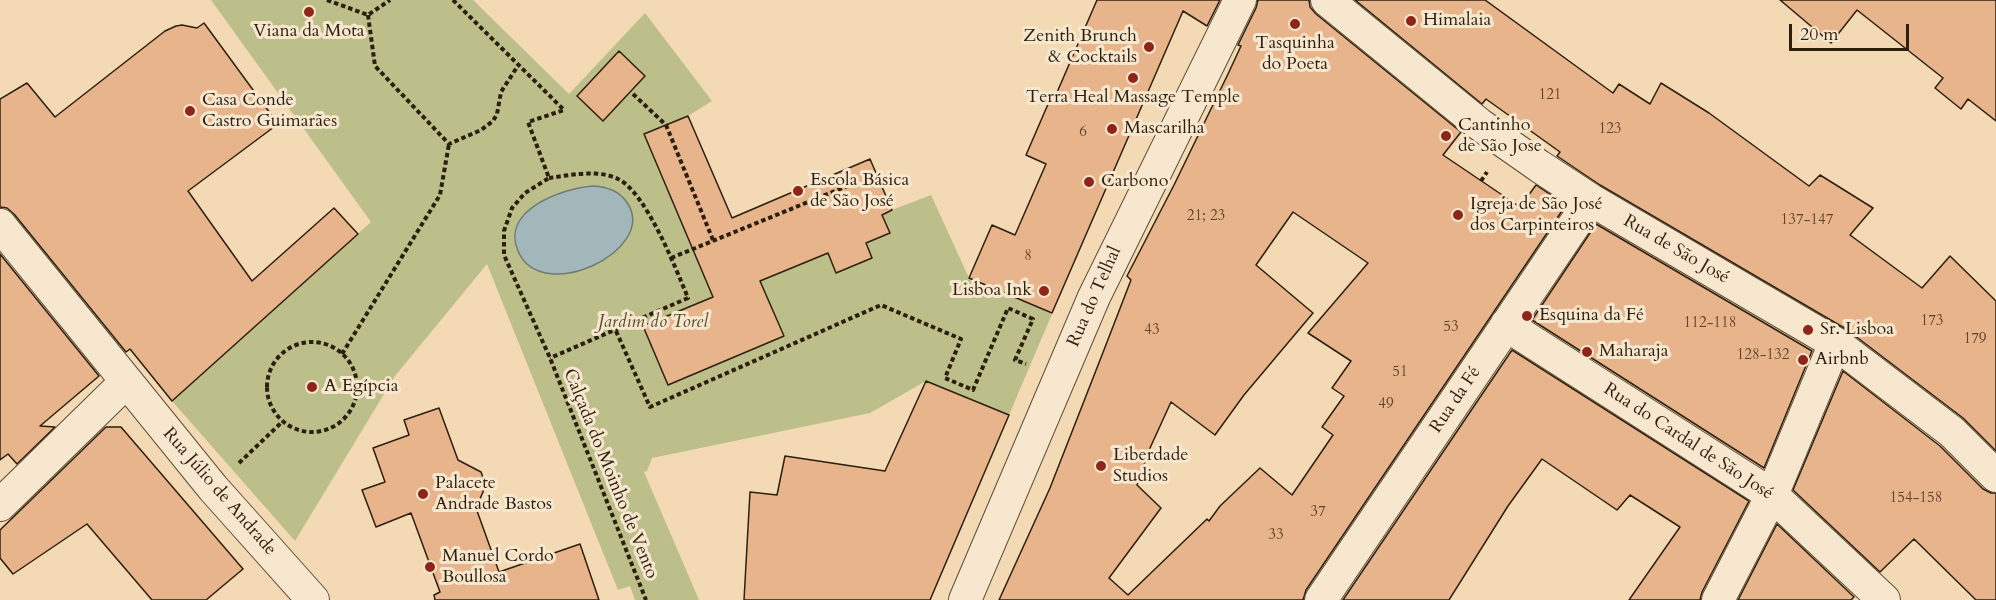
<!DOCTYPE html>
<meta charset="utf-8">
<style>
body{margin:0}
#map{position:relative;width:1996px;height:600px;overflow:hidden;background:#f3dab4;font-family:Cardo,serif}
canvas{display:block}
.scale{position:absolute;left:1789px;top:24px;width:120px;height:27px;box-sizing:border-box;border:3px solid #2c1f0e;border-top:0;padding-left:8px;font-size:18px;line-height:21px;white-space:nowrap;color:#2c1f0e;-webkit-text-stroke:4px #f7e7ce;paint-order:stroke}
</style>
<div id="map">
<canvas width="1996" height="600"></canvas>
<div class="scale">20 m</div>
</div>
<script>
const ctx = document.querySelector('canvas').getContext('2d');
ctx.lineJoin = 'round';
function fillPath(path, color) { ctx.fillStyle = color; ctx.fill(path, 'evenodd'); }
function trace(path, color, width, dash) { ctx.strokeStyle = color; ctx.lineWidth = width; ctx.lineCap = dash ? 'butt' : 'round'; ctx.setLineDash(dash || []); ctx.stroke(path); }
function label(font, color, halo, rows, align = 'center') {
  ctx.font = font + ' Cardo,serif'; ctx.lineWidth = 6; ctx.setLineDash([]); ctx.textBaseline = 'middle'; ctx.strokeStyle = halo; ctx.fillStyle = color; for (const [text, x, y, turn = 0] of rows) {
    ctx.save(); ctx.translate(x, y); ctx.rotate((+turn || 0) * Math.PI / 180); ctx.textAlign = isNaN(turn) ? turn : align; if (halo) ctx.strokeText(text, 0, 0); ctx.fillText(text, 0, 0); ctx.restore();
  }
}
fillPath(new Path2D(`
 M 211,0 L 473,0 L 569,94 L 645,13 L 712,101 L 688,116 L 732,217 L 870,159 L 892,210 L 931,195 L 969,278 L 1052,314 L 1009,415 L 926,381 L 870,413 L 652,458 L 647,471 L 644,472 L 699,600 L 635,600 L 630,586 L 618,590 L 487,264 L 395,376 L 295,541 L 172,401 L 371,222 Z`), '#bdbf8b');
const water = new Path2D(`
 M 593,186 C 608,187 620,191 628,204 C 657,251 541,306 518,251 C 500,210 563,188 593,186 Z`);
fillPath(water, '#a1b7b9');
trace(water, '#727a75', 1.5);
const building = new Path2D(`
 M 1097,0 L 1220,0 L 1207,26 L 1183,11 L 1052,313 L 969,278 L 992,225 L 1015,235 L 1046,164 L 1026,155 L 1052,95 L 1055,97 Z
 M 1258,0 L 1309,0 L 1310,7 L 1316,14 L 1461,132 L 1443,155 L 1520,207 L 1536,185 L 1566,205 L 1306,590 L 1303,600 L 999,600 L 1050,488 L 1102,355 L 1131,280 L 1127,276 L 1174,185 L 1228,74 L 1241,46 L 1238,45 L 1256,8 ZM 1293,212 L 1368,263 L 1308,333 L 1351,361 L 1332,388 L 1344,396 L 1322,427 L 1333,435 L 1292,495 L 1260,468 L 1220,506 L 1209,521 L 1207,519 L 1128,595 L 1109,578 L 1161,508 L 1137,485 L 1150,448 L 1171,402 L 1215,435 L 1244,395 L 1313,313 L 1256,265 Z
 M 1355,0 L 1485,0 L 1613,93 L 1619,84 L 1650,104 L 1661,83 L 1709,113 L 1809,186 L 1820,175 L 1873,208 L 1850,235 L 1922,288 L 1950,256 L 1996,301 L 1996,451 L 1963,418 L 1846,329 L 1600,185 L 1557,156 L 1560,152 L 1486,99 L 1482,104 Z
 M 1780,0 L 1996,0 L 1996,121 L 1968,99 L 1961,109 L 1935,88 L 1943,78 L 1857,10 L 1831,43 Z
 M 204,23 L 278,124 L 188,191 L 252,281 L 334,208 L 358,234 L 172,401 L 130,349 L 126,352 L 14,214 L 7,208 L 0,207 L 0,99 L 27,83 L 55,117 L 165,31 L 176,26 L 182,25 L 197,28 Z
 M 619,51 L 645,76 L 603,121 L 577,96 Z
 M 688,116 L 732,218 L 870,159 L 892,210 L 882,215 L 890,233 L 866,243 L 872,258 L 836,273 L 828,253 L 760,281 L 784,336 L 668,385 L 643,326 L 713,297 L 644,134 Z
 M 1596,224 L 1812,351 L 1764,468 L 1532,320 Z
 M 0,254 L 99,376 L 40,426 L 55,427 L 17,464 L 8,454 L 0,460 Z
 M 1512,350 L 1749,501 L 1702,592 L 1700,600 L 1629,600 L 1680,527 L 1630,495 L 1617,510 L 1542,459 L 1508,506 L 1449,600 L 1343,600 Z
 M 1843,371 L 1940,446 L 1983,489 L 1991,493 L 1996,493 L 1996,600 L 1976,600 L 1914,539 L 1880,572 L 1793,490 Z
 M 926,381 L 1009,415 L 930,600 L 744,600 L 750,492 L 777,495 L 785,456 L 885,471 Z
 M 439,408 L 458,460 L 481,472 L 486,485 L 476,508 L 499,572 L 580,544 L 599,600 L 435,600 L 434,595 L 440,592 L 411,513 L 376,527 L 362,490 L 385,482 L 373,448 L 409,435 L 404,420 Z
 M 106,427 L 121,427 L 243,569 L 206,600 L 152,600 L 87,524 L 13,574 L 0,558 L 0,530 Z
 M 1777,524 L 1854,597 L 1851,600 L 1738,600 Z`);
fillPath(building, '#e8b48b');
trace(building, '#2c1f0e', 1.5);
const street = new Path2D(`
 M 1327,0 L 1479,124 L 1539,166 L 1591,200 L 1835,343 L 1952,432 L 1996,476
 M 0,225 L 213,488 L 313,600
 M 1506,325 L 1772,495 L 1884,600
 M 0,505 L 126,382
 M 965,600 L 1094,297 L 1240,0
 M 1321,600 L 1591,200
 M 1718,600 L 1772,495 L 1835,343`);
trace(street, '#5e4e38', 34);
trace(new Path2D(`
 M 327,0 L 368,15 L 390,0
 M 453,0 L 564,110 L 528,122 L 549,178 L 525,193 L 512,208 L 504,231 L 504,255 L 550,358 L 646,600
 M 368,15 L 375,66 L 449,144 L 481,130 L 493,121 L 497,114 L 501,92 L 519,64
 M 633,94 L 666,125 L 713,240
 M 549,178 C 571,175 598,169 618,179 C 646,192 676,269 688,298 L 550,358
 M 1481,181 L 1487,172
 M 671,258 L 857,182
 M 616,331 L 650,407 L 881,305 L 961,339 L 945,378 L 973,390 L 1008,308 L 1033,319 L 1015,360 L 1026,364
 M267 387a45 45 0 1 1 90 0a45 45 0 1 1-90 0Z
 M 342,354 L 440,195 L 449,144
 M 239,463 L 282,422`), '#2c1f0e', 4, [4.5, 3]);
trace(street, '#f7e7ce', 32);
for (const [x, y, r, color] of [
 [309,12,6,"#8f2418"],
 [1411,21,6,"#8f2418"],
 [1295,24,6,"#8f2418"],
 [1149,47,6,"#8f2418"],
 [1133,78,6,"#8f2418"],
 [190,111,6,"#8f2418"],
 [1112,129,6,"#8f2418"],
 [1446,136,6,"#8f2418"],
 [1089,182,6,"#8f2418"],
 [798,191,6,"#8f2418"],
 [1458,215,6,"#8f2418"],
 [1044,291,6,"#8f2418"],
 [1527,316,6,"#8f2418"],
 [1808,330,6,"#8f2418"],
 [1587,352,6,"#8f2418"],
 [1803,360,6,"#8f2418"],
 [312,387,6,"#8f2418"],
 [1101,466,6,"#8f2418"],
 [423,494,6,"#8f2418"],
 [430,567,6,"#8f2418"]
]) { const dot = new Path2D(); dot.arc(x, y, r, 0, 2 * Math.PI); ctx.fillStyle = color; ctx.fill(dot); trace(dot, '#f7e7ce', 2); }
label('15px', '#5b442d', null, [
 ["121",1550,96],
 ["123",1610,130],
 ["6",1083,133],
 ["21; 23",1206,217],
 ["137-147",1807,221],
 ["8",1028,257],
 ["173",1932,322],
 ["112-118",1710,324],
 ["53",1451,328],
 ["43",1152,331],
 ["179",1975,340],
 ["128-132",1763,356],
 ["51",1400,373],
 ["49",1386,405],
 ["154-158",1916,499],
 ["37",1318,513],
 ["33",1276,536]
]);
label('18px', '#2c1f0e', '#f7e7ce', [
 ["Himalaia",1423,21],
 ["Viana da Mota",309,32,"center"],
 ["Zenith Brunch",1137,37,"right"],
 ["& Cocktails",1137,58,"right"],
 ["Tasquinha",1295,44,"center"],
 ["do Poeta",1295,65,"center"],
 ["Terra Heal Massage Temple",1133,98,"center"],
 ["Casa Conde",202,101],
 ["Castro Guimarães",202,122],
 ["Cantinho",1458,126],
 ["de São Jose",1458,147],
 ["Mascarilha",1124,129],
 ["Escola Básica",810,181],
 ["de São José",810,202],
 ["Carbono",1101,182],
 ["Igreja de São José",1470,205],
 ["dos Carpinteiros",1470,226],
 ["Lisboa Ink",1032,291,"right"],
 ["Esquina da Fé",1539,316],
 ["Sr. Lisboa",1820,330],
 ["Maharaja",1599,352],
 ["Airbnb",1815,360],
 ["A Egípcia",324,387],
 ["Liberdade",1113,456],
 ["Studios",1113,477],
 ["Palacete",435,484],
 ["Andrade Bastos",435,505],
 ["Manuel Cordo",442,557],
 ["Boullosa",442,578]
], 'left');
label('18px', '#2c1f0e', '#f7e7ce', [
 ["Rua de São José",1676,250,30],
 ["Rua do Telhal",1095,297,-66],
 ["Rua da Fé",1456,400,-56],
 ["Rua do Cardal de São José",1688,442,33],
 ["Calçada do Moinho de Vento",610,474,68],
 ["Rua Júlio de Andrade",219,492,49]
]);
label('italic 18px', '#584f34', '#f7e7ce', [
 ["Jardim do Torel",653,323]
]);
</script>
